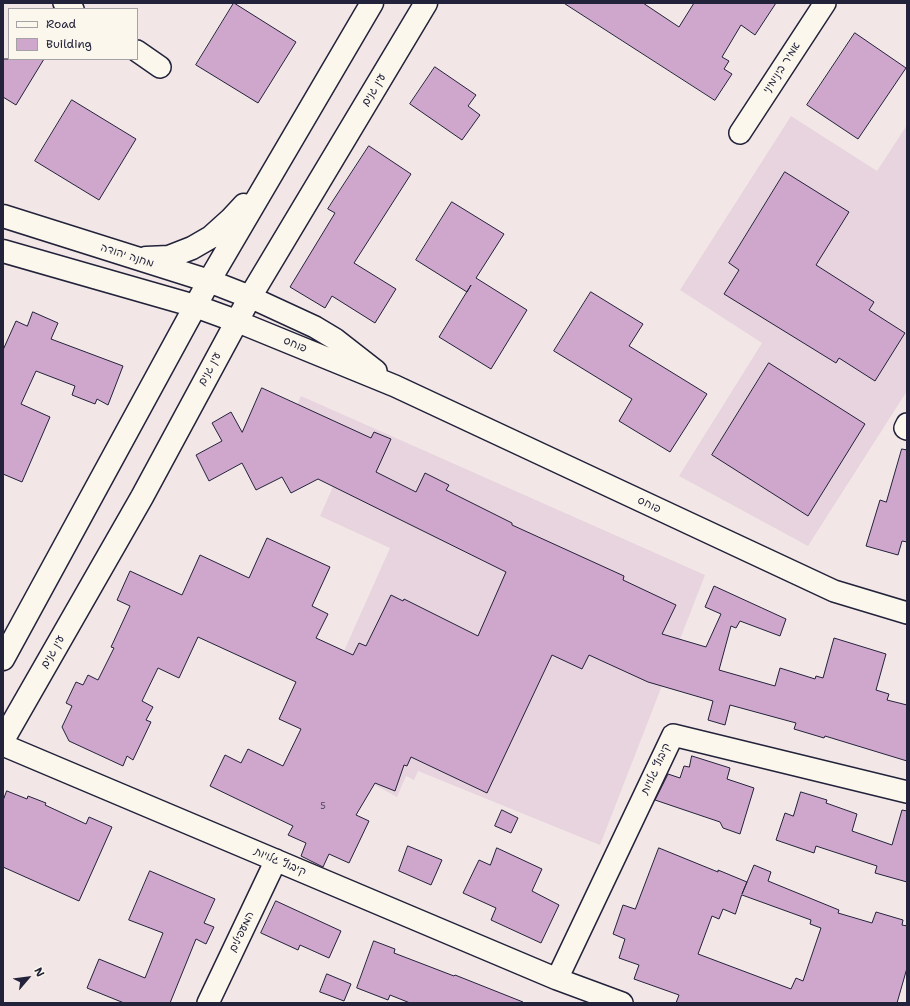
<!DOCTYPE html>
<meta charset="utf-8">
<style>
body{margin:0}
#map{position:relative;width:910px;height:1006px;overflow:hidden;background:#f2e7e6;font-family:"Shantell Sans",sans-serif}
canvas{display:block}
.frame{position:absolute;inset:0;border:4px solid #22223b;pointer-events:none}
.legend{position:absolute;left:8px;top:8px;width:130px;height:52px;box-sizing:border-box;background:#fbf7ec;border:1px solid #a4a2a5;margin:0;padding:5px 7px;list-style:none;font-size:12px;color:#22223b}
.legend li{display:flex;align-items:center;gap:8px;height:20px}
.legend b{width:20px;border:1px solid #a4a2a5}
.north{position:absolute;left:8px;top:958px;width:40px;height:40px;-webkit-text-stroke:3px #fbf7ec;paint-order:stroke;rotate:62deg;font-size:11px;font-weight:700;line-height:16px;text-align:center;color:#22223b}
.north::after{content:'';display:block;margin:auto;width:14px;height:18px;background:#22223b;clip-path:polygon(50% 0,100% 100%,50% 72%,0 100%)}
</style>
<div id="map">
<canvas width="910" height="1006"></canvas>
<div class="frame"></div>
<ul class="legend">
<li><b style="height:5px;background:#fbf7ec"></b>Road</li>
<li><b style="height:11px;background:#cfa7cd"></b>Building</li>
</ul>
<div class="north">N</div>
</div>
<script>
const ctx = document.querySelector('canvas').getContext('2d');
ctx.lineJoin = 'round';
function fillPath(path, color) { ctx.fillStyle = color; ctx.fill(path, 'evenodd'); }
function trace(path, color, width, dash) { ctx.strokeStyle = color; ctx.lineWidth = width; ctx.lineCap = dash ? 'butt' : 'round'; ctx.setLineDash(dash || []); ctx.stroke(path); }
function label(font, color, halo, rows, align = 'center') {
  ctx.font = font + ' "Shantell Sans","Playpen Sans Hebrew",sans-serif'; ctx.lineWidth = 3; ctx.setLineDash([]); ctx.textBaseline = 'middle'; ctx.strokeStyle = halo; ctx.fillStyle = color; for (const [text, x, y, turn = 0] of rows) {
    ctx.save(); ctx.translate(x, y); ctx.rotate((+turn || 0) * Math.PI / 180); ctx.textAlign = isNaN(turn) ? turn : align; if (halo) ctx.strokeText(text, 0, 0); ctx.fillText(text, 0, 0); ctx.restore();
  }
}
fillPath(new Path2D(`
 M 791,116 L 877,171 L 907,125 L 907,391 L 808,546 L 679,476 L 762,343 L 680,290 Z
 M 301,396 L 705,575 L 600,845 L 418,771 L 414,780 L 406,776 L 397,797 L 334,763 L 327,689 L 390,548 L 320,516 L 348,453 L 288,425 Z`), '#e8d4de');
const building = new Path2D(`
 M 234,3 L 296,42 L 258,103 L 196,65 Z
 M 564,3 L 643,3 L 679,27 L 694,3 L 776,3 L 755,35 L 741,25 L 722,57 L 729,61 L 724,69 L 732,74 L 715,100 Z
 M 855,33 L 906,68 L 858,139 L 807,105 Z
 M 3,59 L 44,59 L 16,105 L 3,97 Z
 M 435,67 L 476,95 L 468,106 L 480,115 L 462,140 L 410,104 Z
 M 72,100 L 136,139 L 99,200 L 35,161 Z
 M 369,146 L 411,174 L 354,263 L 396,289 L 375,323 L 332,296 L 325,308 L 290,287 L 335,213 L 328,209 Z
 M 785,172 L 849,212 L 816,265 L 874,302 L 869,310 L 905,333 L 875,381 L 839,358 L 836,363 L 724,294 L 739,270 L 729,263 Z
 M 452,202 L 504,234 L 476,278 L 527,310 L 491,369 L 439,337 L 471,285 L 467,292 L 416,260 Z
 M 591,292 L 643,324 L 629,346 L 707,394 L 670,452 L 619,421 L 632,399 L 554,351 Z
 M 33,312 L 58,323 L 51,339 L 123,366 L 108,405 L 97,399 L 95,404 L 72,395 L 75,386 L 36,371 L 21,404 L 50,417 L 22,482 L 3,474 L 3,350 L 16,321 L 27,326 Z
 M 769,363 L 865,424 L 808,516 L 712,455 Z
 M 262,388 L 371,438 L 374,432 L 391,439 L 376,472 L 416,492 L 425,473 L 449,485 L 446,490 L 512,523 L 512,525 L 624,576 L 623,580 L 676,605 L 662,634 L 706,647 L 721,614 L 705,607 L 714,586 L 786,619 L 780,636 L 740,621 L 736,628 L 731,626 L 719,670 L 775,686 L 780,668 L 815,679 L 816,676 L 823,678 L 834,638 L 886,654 L 876,690 L 889,694 L 887,700 L 907,705 L 907,761 L 825,736 L 824,738 L 794,729 L 796,723 L 730,705 L 725,725 L 708,720 L 713,701 L 648,682 L 589,655 L 582,669 L 552,655 L 487,793 L 411,757 L 407,766 L 404,765 L 395,791 L 375,783 L 356,815 L 369,821 L 349,863 L 329,854 L 323,867 L 301,856 L 306,843 L 288,835 L 293,826 L 210,786 L 225,755 L 241,763 L 248,749 L 283,766 L 301,729 L 279,719 L 296,682 L 198,637 L 179,678 L 158,668 L 142,701 L 153,707 L 146,720 L 151,722 L 133,760 L 127,756 L 123,766 L 69,741 L 62,727 L 72,706 L 66,703 L 76,682 L 83,685 L 88,675 L 98,680 L 114,648 L 111,647 L 130,606 L 117,600 L 130,571 L 182,595 L 200,555 L 249,578 L 267,538 L 330,567 L 312,606 L 328,614 L 316,638 L 353,655 L 359,643 L 366,646 L 391,595 L 403,601 L 404,599 L 478,636 L 506,572 L 318,479 L 291,493 L 282,477 L 256,490 L 242,463 L 209,481 L 196,455 L 222,441 L 212,423 L 231,412 L 242,432 Z
 M 902,449 L 907,450 L 907,542 L 902,541 L 898,555 L 866,546 L 880,500 L 886,502 Z
 M 692,756 L 730,768 L 727,779 L 754,788 L 740,834 L 723,828 L 720,822 L 655,800 L 668,774 L 680,778 L 684,766 L 689,767 Z
 M 7,791 L 27,799 L 28,796 L 46,803 L 45,805 L 86,824 L 89,817 L 112,827 L 79,901 L 3,867 L 3,801 Z
 M 801,792 L 827,800 L 826,803 L 857,814 L 852,831 L 892,845 L 902,810 L 907,811 L 907,882 L 875,873 L 877,866 L 816,846 L 814,853 L 776,840 L 785,813 L 793,816 Z
 M 502,810 L 518,818 L 511,833 L 495,826 Z
 M 408,846 L 442,860 L 431,885 L 399,871 Z
 M 497,848 L 542,869 L 532,891 L 559,905 L 541,943 L 491,920 L 496,908 L 463,893 L 479,860 L 490,865 Z
 M 659,848 L 718,872 L 718,870 L 747,882 L 742,894 L 754,865 L 771,872 L 768,881 L 839,910 L 838,913 L 872,923 L 876,912 L 903,920 L 902,925 L 907,926 L 907,968 L 897,1003 L 676,1003 L 679,995 L 634,979 L 639,965 L 619,958 L 625,939 L 613,934 L 623,905 L 635,909 ZM 742,895 L 811,920 L 810,924 L 821,928 L 803,981 L 796,978 L 791,989 L 698,954 L 712,916 L 719,919 L 723,909 L 735,914 Z
 M 150,871 L 215,899 L 204,923 L 214,927 L 206,944 L 196,939 L 170,1003 L 124,1003 L 87,988 L 99,959 L 145,978 L 163,933 L 129,920 Z
 M 276,901 L 341,931 L 329,958 L 300,945 L 298,950 L 261,933 Z
 M 374,941 L 395,949 L 394,953 L 454,976 L 455,975 L 523,1002 L 523,1003 L 410,1003 L 390,995 L 388,1000 L 357,988 Z
 M 327,974 L 351,984 L 344,1001 L 320,992 Z`);
fillPath(building, '#cfa7cd');
trace(building, '#22223b', 1);
const street = new Path2D(`
 M 64,3 L 73,9
 M 137,51 L 160,67
 M 740,133 L 825,3
 M 250,297 L 315,327 L 335,339 L 376,371
 M 236,321 L 395,386 L 834,591 L 907,613
 M 907,424 L 905,428 L 907,429
 M 3,745 L 557,979 L 622,1003
 M 557,979 L 673,735 L 907,792
 M 208,1003 L 276,860`);
const secondary = new Path2D(`
 M 3,216 L 209,281 L 250,297
 M 3,251 L 195,306 L 236,321
 M 146,258 L 169,257 L 192,248 L 211,237 L 231,219 L 244,205
 M 3,659 L 209,281 L 372,3
 M 3,740 L 142,497 L 250,297 L 426,3`);
trace(street, '#22223b', 24);
trace(secondary, '#22223b', 25);
trace(street, '#fbf7ec', 21);
trace(secondary, '#fbf7ec', 22);
label('9px', '#4d4360', null, [
 ["5",323,807]
]);
label('11px', '#22223b', '#fbf7ec', [
 ["אמיר בינימיני",782,68,-57],
 ["עין גנים",374,90,-59],
 ["מחנה יהודה",127,256,18],
 ["פוחס",295,345,22],
 ["עין גנים",210,369,-62],
 ["פוחס",649,505,25],
 ["עין גנים",53,652,-60],
 ["קיבוץ גלויות",656,769,-65],
 ["קיבוץ גלויות",280,862,23],
 ["המעפילים",242,932,-65]
]);
</script>
